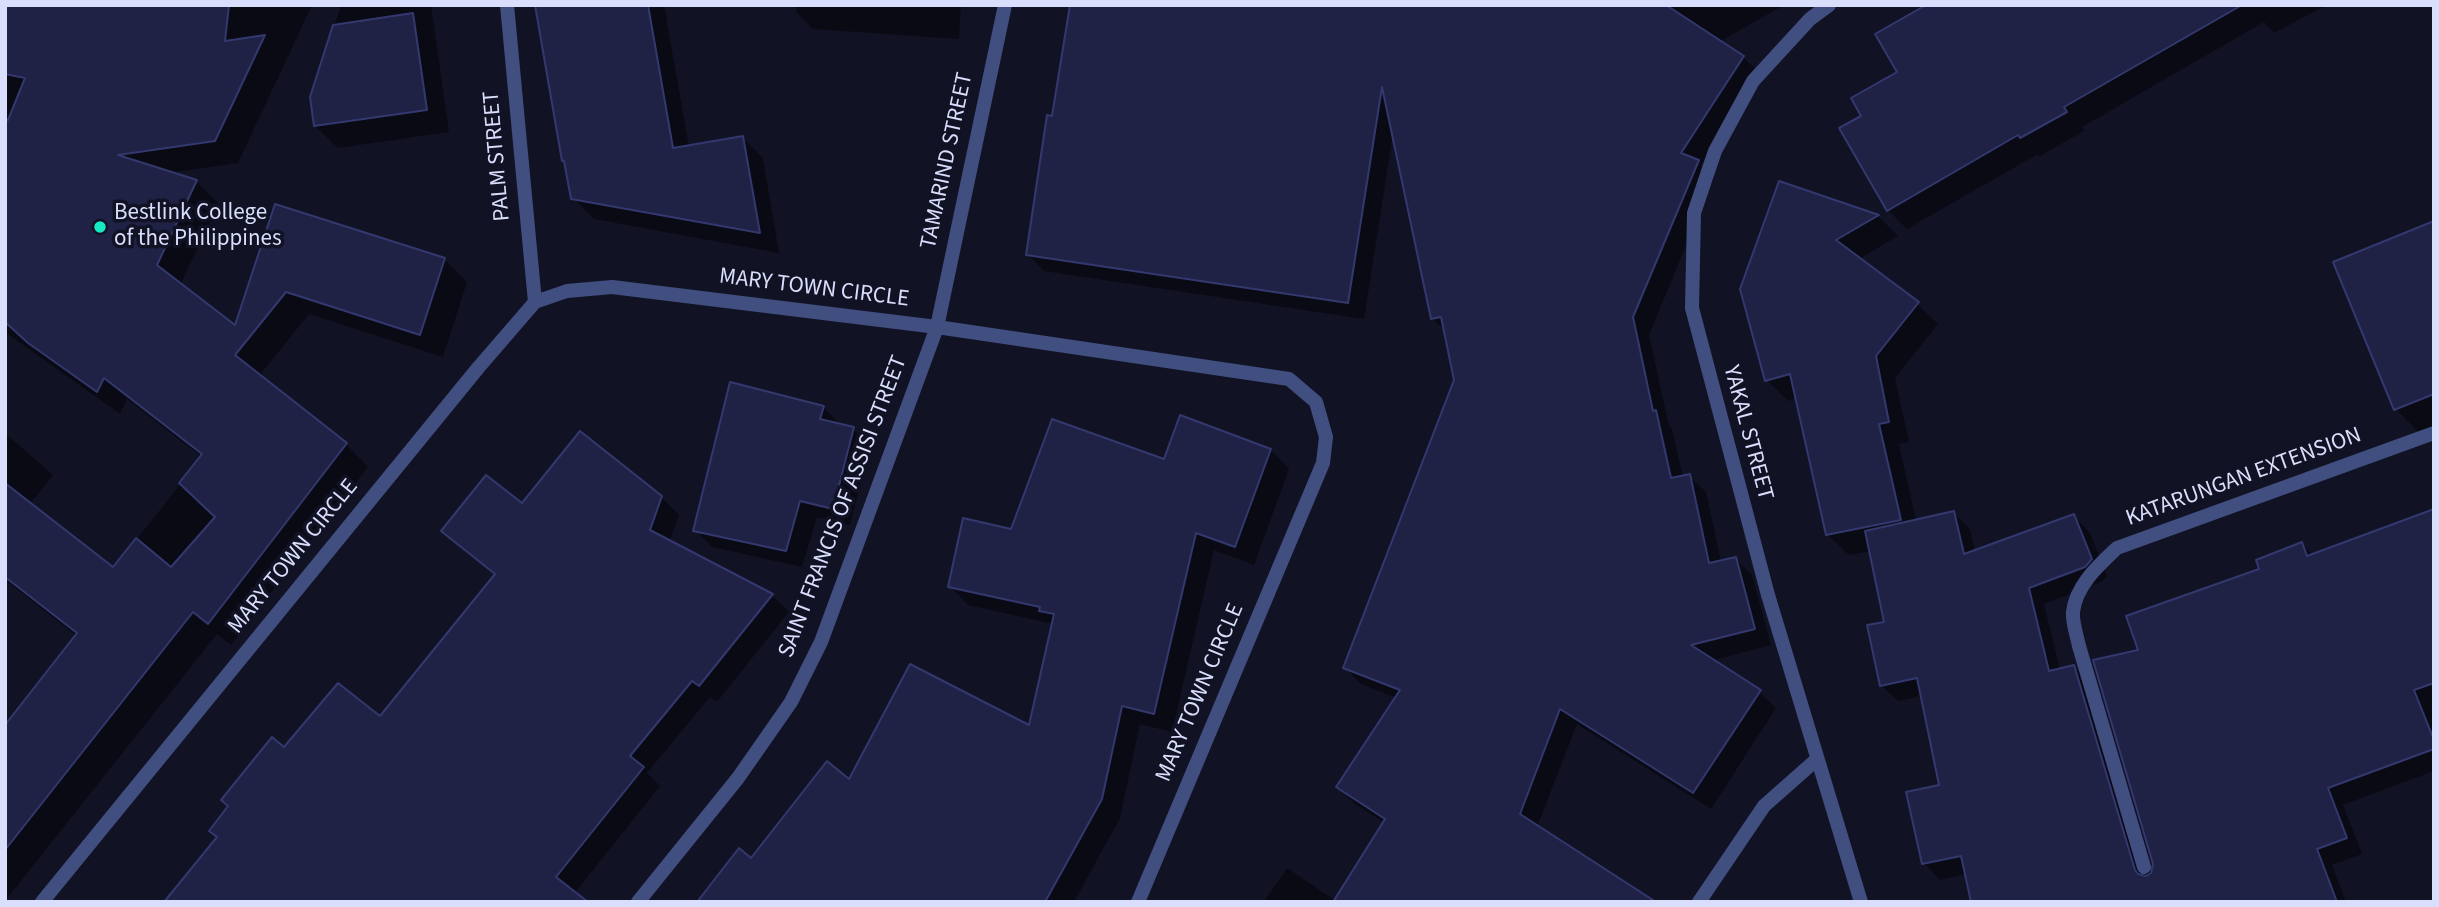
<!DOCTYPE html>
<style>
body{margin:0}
#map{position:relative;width:2439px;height:907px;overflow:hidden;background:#111325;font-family:"Source Sans 3",sans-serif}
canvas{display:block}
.frame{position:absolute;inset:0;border:7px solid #d9defc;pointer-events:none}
</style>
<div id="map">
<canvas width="2439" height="907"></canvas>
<div class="frame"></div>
</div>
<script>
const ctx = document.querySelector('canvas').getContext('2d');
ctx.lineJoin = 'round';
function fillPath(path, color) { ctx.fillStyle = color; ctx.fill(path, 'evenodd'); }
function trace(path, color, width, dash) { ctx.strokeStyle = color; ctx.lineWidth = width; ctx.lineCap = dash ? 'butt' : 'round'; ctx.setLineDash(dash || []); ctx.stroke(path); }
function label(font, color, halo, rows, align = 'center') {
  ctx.font = font + ' "Source Sans 3",sans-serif'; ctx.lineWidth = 7; ctx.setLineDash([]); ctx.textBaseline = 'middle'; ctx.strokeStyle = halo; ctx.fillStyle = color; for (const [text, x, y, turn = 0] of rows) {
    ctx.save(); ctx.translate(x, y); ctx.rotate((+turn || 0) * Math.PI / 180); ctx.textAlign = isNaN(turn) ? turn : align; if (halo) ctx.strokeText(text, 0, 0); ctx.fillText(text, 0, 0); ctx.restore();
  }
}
fillPath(new Path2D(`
 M 5,5 L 312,5 L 238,163 L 169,173 L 196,181 L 219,204 L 180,285 L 236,328 L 276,206 L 444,259 L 467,282 L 443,357 L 309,314 L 259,376 L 346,444 L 368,467 L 231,645 L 217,634 L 5,901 L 5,728 L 77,636 L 5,580 L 5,433 L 53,475 L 30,504 L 113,569 L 202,457 L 127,399 L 120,414 L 5,332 Z
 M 341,5 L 431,5 L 449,132 L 338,148 L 315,126 L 311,97 Z
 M 536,5 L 664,5 L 689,147 L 742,137 L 763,158 L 779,253 L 594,219 L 573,198 Z
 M 797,5 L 961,5 L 959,39 L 813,29 L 796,12 Z
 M 1512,5 L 1784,5 L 1719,42 L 1743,57 L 1760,74 L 1701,165 L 1714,178 L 1649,335 L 1669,426 L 1672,429 L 1683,477 L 1689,476 L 1706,492 L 1721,562 L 1735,558 L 1752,575 L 1771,645 L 1711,661 L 1759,692 L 1776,708 L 1711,809 L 1577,724 L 1537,827 L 1647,902 L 1264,902 L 1287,868 L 1336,901 L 1385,823 L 1355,804 L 1338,787 L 1397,698 L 1361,684 L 1345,668 L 1456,380 L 1446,332 L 1432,318 L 1393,134 L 1364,319 L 1044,271 L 1027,254 Z
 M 1936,5 L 2327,5 L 2274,33 L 2264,22 L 2082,127 L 2084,131 L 2040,156 L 2038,154 L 1907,229 L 1888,210 L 1863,117 L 1899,73 Z
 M 1780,183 L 1879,217 L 1898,236 L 1859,259 L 1917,304 L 1938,324 L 1895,378 L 1909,442 L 1899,444 L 1916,521 L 1954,513 L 1970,529 L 1975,552 L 2074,516 L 2090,533 L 2107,576 L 2101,582 L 2044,604 L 2060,670 L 2074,667 L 2090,683 L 2147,877 L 2153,874 L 2155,864 L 2141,651 L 2302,544 L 2313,556 L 2434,523 L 2434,771 L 2343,805 L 2362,854 L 2332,865 L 2346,902 L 1973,902 L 1967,874 L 1940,880 L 1924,863 L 1942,787 L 1922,696 L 1898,701 L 1881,685 L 1886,623 L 1871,551 L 1849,555 L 1828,535 L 1797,398 L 1788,401 L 1767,380 L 1742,289 Z
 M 2434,223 L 2434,426 L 2418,432 L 2396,409 Z
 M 823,407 L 840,424 L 853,429 L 870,446 L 850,525 L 817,517 L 802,567 L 712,547 L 695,530 Z
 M 1271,450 L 1289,469 L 1254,565 L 1214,550 L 1172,732 L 1140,724 L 1120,818 L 1074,902 L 699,902 L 849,781 L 1030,728 L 1054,624 L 968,605 L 950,586 L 1012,531 L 1165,461 Z
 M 661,497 L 679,515 L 669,542 L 772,595 L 789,612 L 717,702 L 710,697 L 647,773 L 660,786 L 573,895 L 219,838 L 284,750 L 380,719 L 496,576 L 461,548 L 443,531 L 522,506 Z`), '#0007');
const building = new Path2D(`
 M 5,5 L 229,5 L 225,41 L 265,35 L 215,141 L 118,155 L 197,180 L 157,265 L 235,325 L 275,204 L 445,258 L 420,335 L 286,292 L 235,355 L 347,443 L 208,624 L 193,612 L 5,850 L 5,725 L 77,633 L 5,577 L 5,483 L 113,567 L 136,538 L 171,567 L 215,517 L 179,483 L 202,454 L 104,378 L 97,392 L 28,343 L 5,322 L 5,119 L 8,120 L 25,78 L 5,74 Z
 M 535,5 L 648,5 L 673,148 L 743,136 L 760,233 L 571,199 L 564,161 L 562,161 Z
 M 1070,5 L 1666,5 L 1744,56 L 1681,153 L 1699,160 L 1633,317 L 1653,411 L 1656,410 L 1671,478 L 1690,474 L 1709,563 L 1736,557 L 1755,629 L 1691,645 L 1761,690 L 1693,793 L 1560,709 L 1520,814 L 1656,902 L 1333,902 L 1385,819 L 1336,787 L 1400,690 L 1343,668 L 1454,380 L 1441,317 L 1431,319 L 1382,87 L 1348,303 L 1026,255 L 1047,115 L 1052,116 Z
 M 1926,5 L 2242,5 L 2064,107 L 2067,112 L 2020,138 L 2018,135 L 1887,211 L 1839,128 L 1861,116 L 1851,98 L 1897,72 L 1875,34 Z
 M 413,13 L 427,110 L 314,126 L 310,97 L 333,25 Z
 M 1779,181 L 1879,215 L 1836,240 L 1919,302 L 1876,356 L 1889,422 L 1879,424 L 1901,520 L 1826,535 L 1790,374 L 1765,381 L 1740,289 Z
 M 2434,221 L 2434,394 L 2394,410 L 2333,262 Z
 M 730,382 L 824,406 L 820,419 L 854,427 L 833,509 L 800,501 L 786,551 L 693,531 Z
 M 1180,415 L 1271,449 L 1235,547 L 1196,533 L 1154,714 L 1122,706 L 1102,799 L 1045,902 L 697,902 L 739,848 L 751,858 L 827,761 L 849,779 L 910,664 L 1029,725 L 1054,614 L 1039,611 L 1040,607 L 948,587 L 963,518 L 1011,529 L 1052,419 L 1164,459 Z
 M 580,431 L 662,496 L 650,530 L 773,594 L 699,686 L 692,681 L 630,756 L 644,767 L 556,877 L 588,902 L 164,902 L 217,837 L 209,831 L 228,806 L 221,800 L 272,737 L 284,747 L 338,683 L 380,716 L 495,574 L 441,531 L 486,475 L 522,503 Z
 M 2434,509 L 2434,683 L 2414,690 L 2434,740 L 2434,749 L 2328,788 L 2347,838 L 2317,849 L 2337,902 L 1971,902 L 1961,856 L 1922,864 L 1906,792 L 1939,785 L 1917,678 L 1880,686 L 1867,625 L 1884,622 L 1865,531 L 1954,511 L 1964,554 L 2074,514 L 2092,559 L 2085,567 L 2029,588 L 2049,671 L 2074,665 L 2135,870 L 2138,874 L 2146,876 L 2151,873 L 2153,864 L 2093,660 L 2138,650 L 2126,616 L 2259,569 L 2256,560 L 2302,542 L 2307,556 Z`);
fillPath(building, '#1f2244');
trace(building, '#33386e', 2);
trace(new Path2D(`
 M 507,5 L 535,302
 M 1829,5 L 1810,19 L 1753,81 L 1715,151 L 1694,213 L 1692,308 L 1768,595 L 1861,902
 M 2144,867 L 2079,646 C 2077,636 2072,622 2073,612 C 2076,585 2099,565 2117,548 L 2434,433
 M 42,902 L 478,368 L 535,302 L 567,291 L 612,287 L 937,327 L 1289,379 L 1316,402 L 1326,437 L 1323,463 L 1138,902
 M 638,902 L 738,778 L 791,702 L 821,642 L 937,327 L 1005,5
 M 1699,902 L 1764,806 L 1816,760`), '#414f80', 14);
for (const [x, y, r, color] of [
 [100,227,7,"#16eac5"]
]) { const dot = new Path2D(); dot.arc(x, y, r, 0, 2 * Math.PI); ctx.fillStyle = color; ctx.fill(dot); trace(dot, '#111325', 2.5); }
label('23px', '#d9defc', '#111325', [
 ["PALM STREET",498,156,-95],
 ["TAMARIND STREET",948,161,-78],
 ["MARY TOWN CIRCLE",814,289,7],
 ["YAKAL STREET",1747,433,75],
 ["KATARUNGAN EXTENSION",2244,478,-20],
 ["SAINT FRANCIS OF ASSISI STREET",844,507,-69],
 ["MARY TOWN CIRCLE",294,557,-51],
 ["MARY TOWN CIRCLE",1201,693,-67]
]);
label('23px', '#d9defc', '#111325', [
 ["Bestlink College",114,214],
 ["of the Philippines",114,240]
], 'left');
</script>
